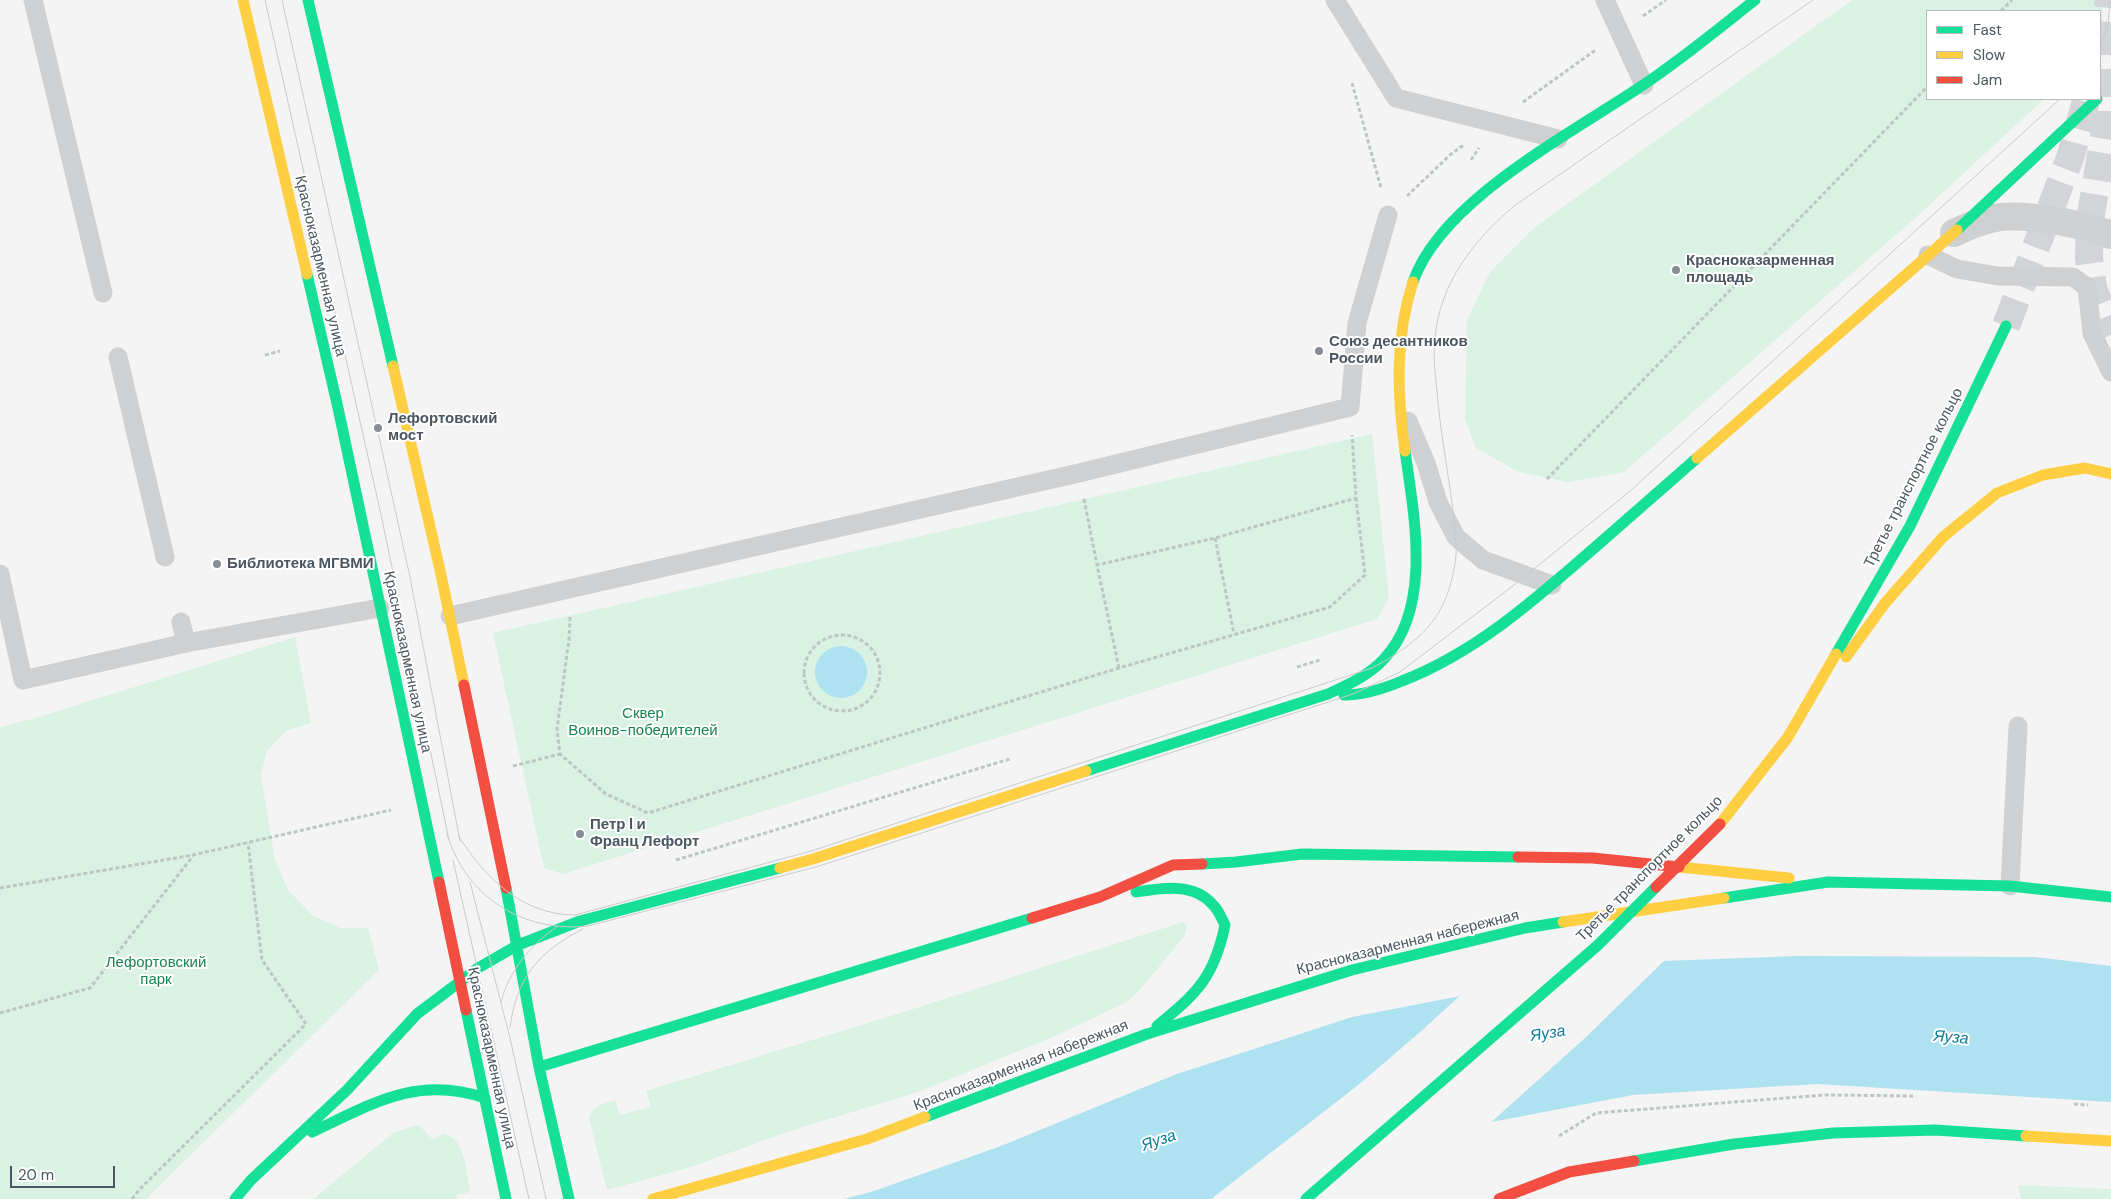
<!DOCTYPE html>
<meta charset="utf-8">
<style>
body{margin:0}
#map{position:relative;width:2111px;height:1199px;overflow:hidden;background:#f4f4f4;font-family:"DM Sans",sans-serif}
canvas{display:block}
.legend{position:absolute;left:1926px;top:10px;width:175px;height:90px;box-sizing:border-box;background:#fff;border:1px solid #b7bbc0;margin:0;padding:6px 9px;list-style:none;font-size:15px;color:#4a5661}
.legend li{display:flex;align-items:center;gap:10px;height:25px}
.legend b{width:25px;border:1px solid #b7bbc0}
.scale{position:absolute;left:10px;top:1166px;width:105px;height:22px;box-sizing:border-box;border:2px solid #4a5661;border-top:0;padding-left:6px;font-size:15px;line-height:18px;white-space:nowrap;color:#4a5661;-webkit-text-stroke:4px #fff;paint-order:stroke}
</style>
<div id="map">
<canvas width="2111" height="1199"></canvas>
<ul class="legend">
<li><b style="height:6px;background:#16e098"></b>Fast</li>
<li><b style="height:6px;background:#ffcf43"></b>Slow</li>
<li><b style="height:6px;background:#f24e42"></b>Jam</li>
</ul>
<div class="scale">20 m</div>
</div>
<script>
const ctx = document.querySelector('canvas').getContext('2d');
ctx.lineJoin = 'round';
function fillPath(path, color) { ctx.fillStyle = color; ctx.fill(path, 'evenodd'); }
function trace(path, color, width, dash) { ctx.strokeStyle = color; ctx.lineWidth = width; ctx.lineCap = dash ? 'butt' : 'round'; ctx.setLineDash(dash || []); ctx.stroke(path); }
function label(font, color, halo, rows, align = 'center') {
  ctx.font = font + ' "DM Sans",sans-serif'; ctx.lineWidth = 4; ctx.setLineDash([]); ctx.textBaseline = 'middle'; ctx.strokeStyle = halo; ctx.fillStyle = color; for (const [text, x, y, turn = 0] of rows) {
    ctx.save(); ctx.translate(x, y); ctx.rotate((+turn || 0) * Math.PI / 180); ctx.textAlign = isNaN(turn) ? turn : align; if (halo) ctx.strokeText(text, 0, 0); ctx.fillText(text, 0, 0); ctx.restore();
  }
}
fillPath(new Path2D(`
 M 1852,0 L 2102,0 L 2103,28 L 2100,32 L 2100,11 L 1927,11 L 1927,99 L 2044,99 L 1912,221 L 1624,472 L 1568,482 L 1516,471 L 1475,447 L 1465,418 L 1467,320 L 1490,272 L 1535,227 Z
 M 1372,434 L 1389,598 L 1377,619 L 563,874 L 544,868 L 493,633 Z
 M 295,637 L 311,723 L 286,731 L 267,751 L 261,775 L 275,860 L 288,890 L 312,915 L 340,928 L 368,928 L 379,970 L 146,1199 L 0,1199 L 0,727 L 32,719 Z
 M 1183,922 L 1187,925 L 1185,935 L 1177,945 L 1137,993 L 1125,1003 L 1053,1037 L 921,1091 L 790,1131 L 688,1168 L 607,1190 L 589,1118 C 592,1106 604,1104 615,1100 L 620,1115 L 651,1107 L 646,1091 L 910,1010 Z
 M 416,1125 C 424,1127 426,1136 434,1139 L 444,1134 C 466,1137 466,1175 470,1192 L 456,1195 L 457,1199 L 313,1199 L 393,1133 Z
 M 2018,1185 L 2111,1189 L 2111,1199 L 2021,1199 Z`), '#d9f2e3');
fillPath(new Path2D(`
 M815 672a26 26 0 1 1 52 0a26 26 0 1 1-52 0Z
 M 1798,956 L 2035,957 L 2111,966 L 2111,1102 L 1817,1084 L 1633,1095 L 1481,1124 L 1224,1199 L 844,1199 L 874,1191 L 1001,1146 L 1174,1075 L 1352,1017 L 1635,962 Z`), '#aee2f0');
fillPath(new Path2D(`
 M 1667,958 L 1585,1038 L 1488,1125 L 1233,1199 L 1211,1199 L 1357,1086 L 1419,1033 L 1463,993 L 1635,959 Z`), '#f4f4f4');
trace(new Path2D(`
 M 2106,27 L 2106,125 L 2090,220 L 2089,258 L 2093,288 L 2111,335`), '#d2d4d7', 28, [28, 14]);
trace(new Path2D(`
 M 2100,49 L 2106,27 L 2109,0
 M 2006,326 L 2071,155 L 2086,101`), '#d2d4d7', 28, [28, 14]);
trace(new Path2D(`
 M 2001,11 L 2012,0
 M 1643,16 L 1666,0
 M 1352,83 L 1381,188
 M 1523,102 L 1597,49
 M 1471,160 L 1479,148
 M 1407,196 L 1451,154 L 1465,144
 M 265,355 L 280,351
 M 1547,479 L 1927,87
 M 1084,499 L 1097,565
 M 1215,538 L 1234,634
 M 570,617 L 569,639 L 557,729 L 560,754 L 606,794 L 648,813 L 1119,668 L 1330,607 L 1365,575 L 1356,498 L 1352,435
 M804 673a38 38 0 1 1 76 0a38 38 0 1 1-76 0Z
 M 1297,667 L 1320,660
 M 1119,668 L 1097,565 L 1215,538 L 1356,498
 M 513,766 L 560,754
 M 676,860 L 1010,759
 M 0,888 L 193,855 L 391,810
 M 0,1013 L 90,988 L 193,856
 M 2074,1104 L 2088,1105
 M 1559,1136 L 1596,1113 L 1824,1095 L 1916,1096
 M 132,1199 L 139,1190 L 306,1024 L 262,960 L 248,843`), '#bcc7c4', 3, [4, 2.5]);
trace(new Path2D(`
 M 33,0 L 103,293
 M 1335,0 L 1396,98 L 1558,139
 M 1605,0 L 1644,85
 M 1928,255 L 1957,269 L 1998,276 L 2073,277 L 2087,287 L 2092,333 L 2111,372
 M 118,357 L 165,557
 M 1408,421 L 1426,463 L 1438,502 L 1456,537 L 1483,560 L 1552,585
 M 0,574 L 23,680 L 186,643
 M 450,616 L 1079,473 L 1350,407 L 1357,323 L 1388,215
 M 181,622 L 186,643 L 380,608
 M 2010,886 L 2018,726`), '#ced0d2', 19);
trace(new Path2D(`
 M 1954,233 C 1969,226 1984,219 2001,217 C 2031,214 2083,224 2111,235`), '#ced0d2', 28);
trace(new Path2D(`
 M 308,0 L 393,366
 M 1957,230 L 2097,99
 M 307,274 L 338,408 L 439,882
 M 1413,282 C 1441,200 1574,132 1643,85 C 1682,59 1718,29 1755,0
 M 1836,654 L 1910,526 L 2006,326
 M 1344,695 C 1365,695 1383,689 1402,681 C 1478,652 1540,595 1600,543 C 1632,515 1665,486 1697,458
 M 1086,771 L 1328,694 C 1347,685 1368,676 1383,660 C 1433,609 1414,515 1405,451
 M 1202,864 L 1236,862 L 1302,854 L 1518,857
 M 506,888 L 539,1067 L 569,1199
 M 1136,892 C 1161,888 1194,882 1213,905 C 1219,910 1221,918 1225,925 C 1214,978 1197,993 1157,1026
 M 1724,898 L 1828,882 L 2010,886 L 2111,897
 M 466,1010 L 506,1199
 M 539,1067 L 1032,918
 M 925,1117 L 1147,1034 L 1352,970 L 1525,928 L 1563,922
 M 312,1132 C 372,1104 417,1075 485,1098
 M 1634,1161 L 1734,1144 L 1833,1133 L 1935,1130 L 2026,1136
 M 235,1199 L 251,1180 L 347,1090 L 417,1014 L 478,968 L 518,945 L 580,921 L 780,868`), '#16e098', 11);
trace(new Path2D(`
 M 243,0 L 307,274
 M 393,366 L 440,570 L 464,685
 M 1405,451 C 1397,394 1395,337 1413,282
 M 1697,458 L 1957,230
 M 1846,657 L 1886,602 L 1943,537 L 1997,493 L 2043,475 L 2085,468 L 2111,474
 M 1720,824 L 1788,737 L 1836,654
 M 1679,867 L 1789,878
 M 780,868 L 813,859 L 1086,771
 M 1563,922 L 1724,898
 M 2026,1136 L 2111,1141
 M 653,1199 L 867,1139 L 925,1117`), '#ffcf43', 11);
trace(new Path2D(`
 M 464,685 L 506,888
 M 1518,857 L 1593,858 L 1679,867
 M 439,882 L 466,1010
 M 1032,918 L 1100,897 L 1173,865 L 1202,864
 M 1499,1199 L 1569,1172 L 1634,1161`), '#f24e42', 11);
trace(new Path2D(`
 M 265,0 L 380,510 L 449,840
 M 282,0 L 410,577 L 460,841
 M 2100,49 L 2108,24 L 2110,0
 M 447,834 C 466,897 523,933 588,926 L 816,867 L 1353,694 L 1400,672 L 1514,585 L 1629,492 L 2060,99
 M 458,835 C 484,877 522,915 575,915 L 811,851 L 1372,668 C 1397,655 1426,636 1440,610 C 1449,594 1454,574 1456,556 C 1457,539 1454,520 1452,503 C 1447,466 1440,429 1437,391 C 1435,373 1433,356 1435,338 C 1440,283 1473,241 1514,206 L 1813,0
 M 453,860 L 529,1199
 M 470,882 L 510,1038 L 546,1199
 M 501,1002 C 509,971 531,944 558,926
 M 510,1028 C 516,978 539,951 583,929`), '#c9cacc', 1);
trace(new Path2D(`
 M 1306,1199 L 1598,945 L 1656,887`), '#16e098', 11);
trace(new Path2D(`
 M 1656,887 L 1720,824`), '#f24e42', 11);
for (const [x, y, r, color] of [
 [1676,270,5,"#868d94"],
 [1319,351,5,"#868d94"],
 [378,428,5,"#868d94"],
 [217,564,5,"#868d94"],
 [580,834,5,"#868d94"]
]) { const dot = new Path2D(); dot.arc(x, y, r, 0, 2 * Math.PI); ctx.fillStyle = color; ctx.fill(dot); trace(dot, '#fff', 2); }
label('bold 15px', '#4a5661', '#fff', [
 ["Красноказарменная",1686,261],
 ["площадь",1686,278],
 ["Союз десантников",1329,342],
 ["России",1329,359],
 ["Лефортовский",388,419],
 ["мост",388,436],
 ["Библиотека МГВМИ",227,564],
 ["Петр I и",590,825],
 ["Франц Лефорт",590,842]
], 'left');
label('15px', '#4a5661', '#fff', [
 ["Красноказарменная улица",320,266,77],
 ["Третье транспортное кольцо",1914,478,-63],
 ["Красноказарменная улица",407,662,78],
 ["Третье транспортное кольцо",1650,869,-45],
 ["Красноказарменная набережная",1408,943,-14],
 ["Красноказарменная улица",491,1058,78],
 ["Красноказарменная набережная",1021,1066,-21]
]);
label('15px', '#17864f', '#fff', [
 ["Сквер",643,714],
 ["Воинов-победителей",643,731],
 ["Лефортовский",156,963],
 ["парк",156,980]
]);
label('italic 16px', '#0c7c9b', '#fff', [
 ["Яуза",1548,1034,-9],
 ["Яуза",1951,1038,5],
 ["Яуза",1159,1141,-19]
]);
</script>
